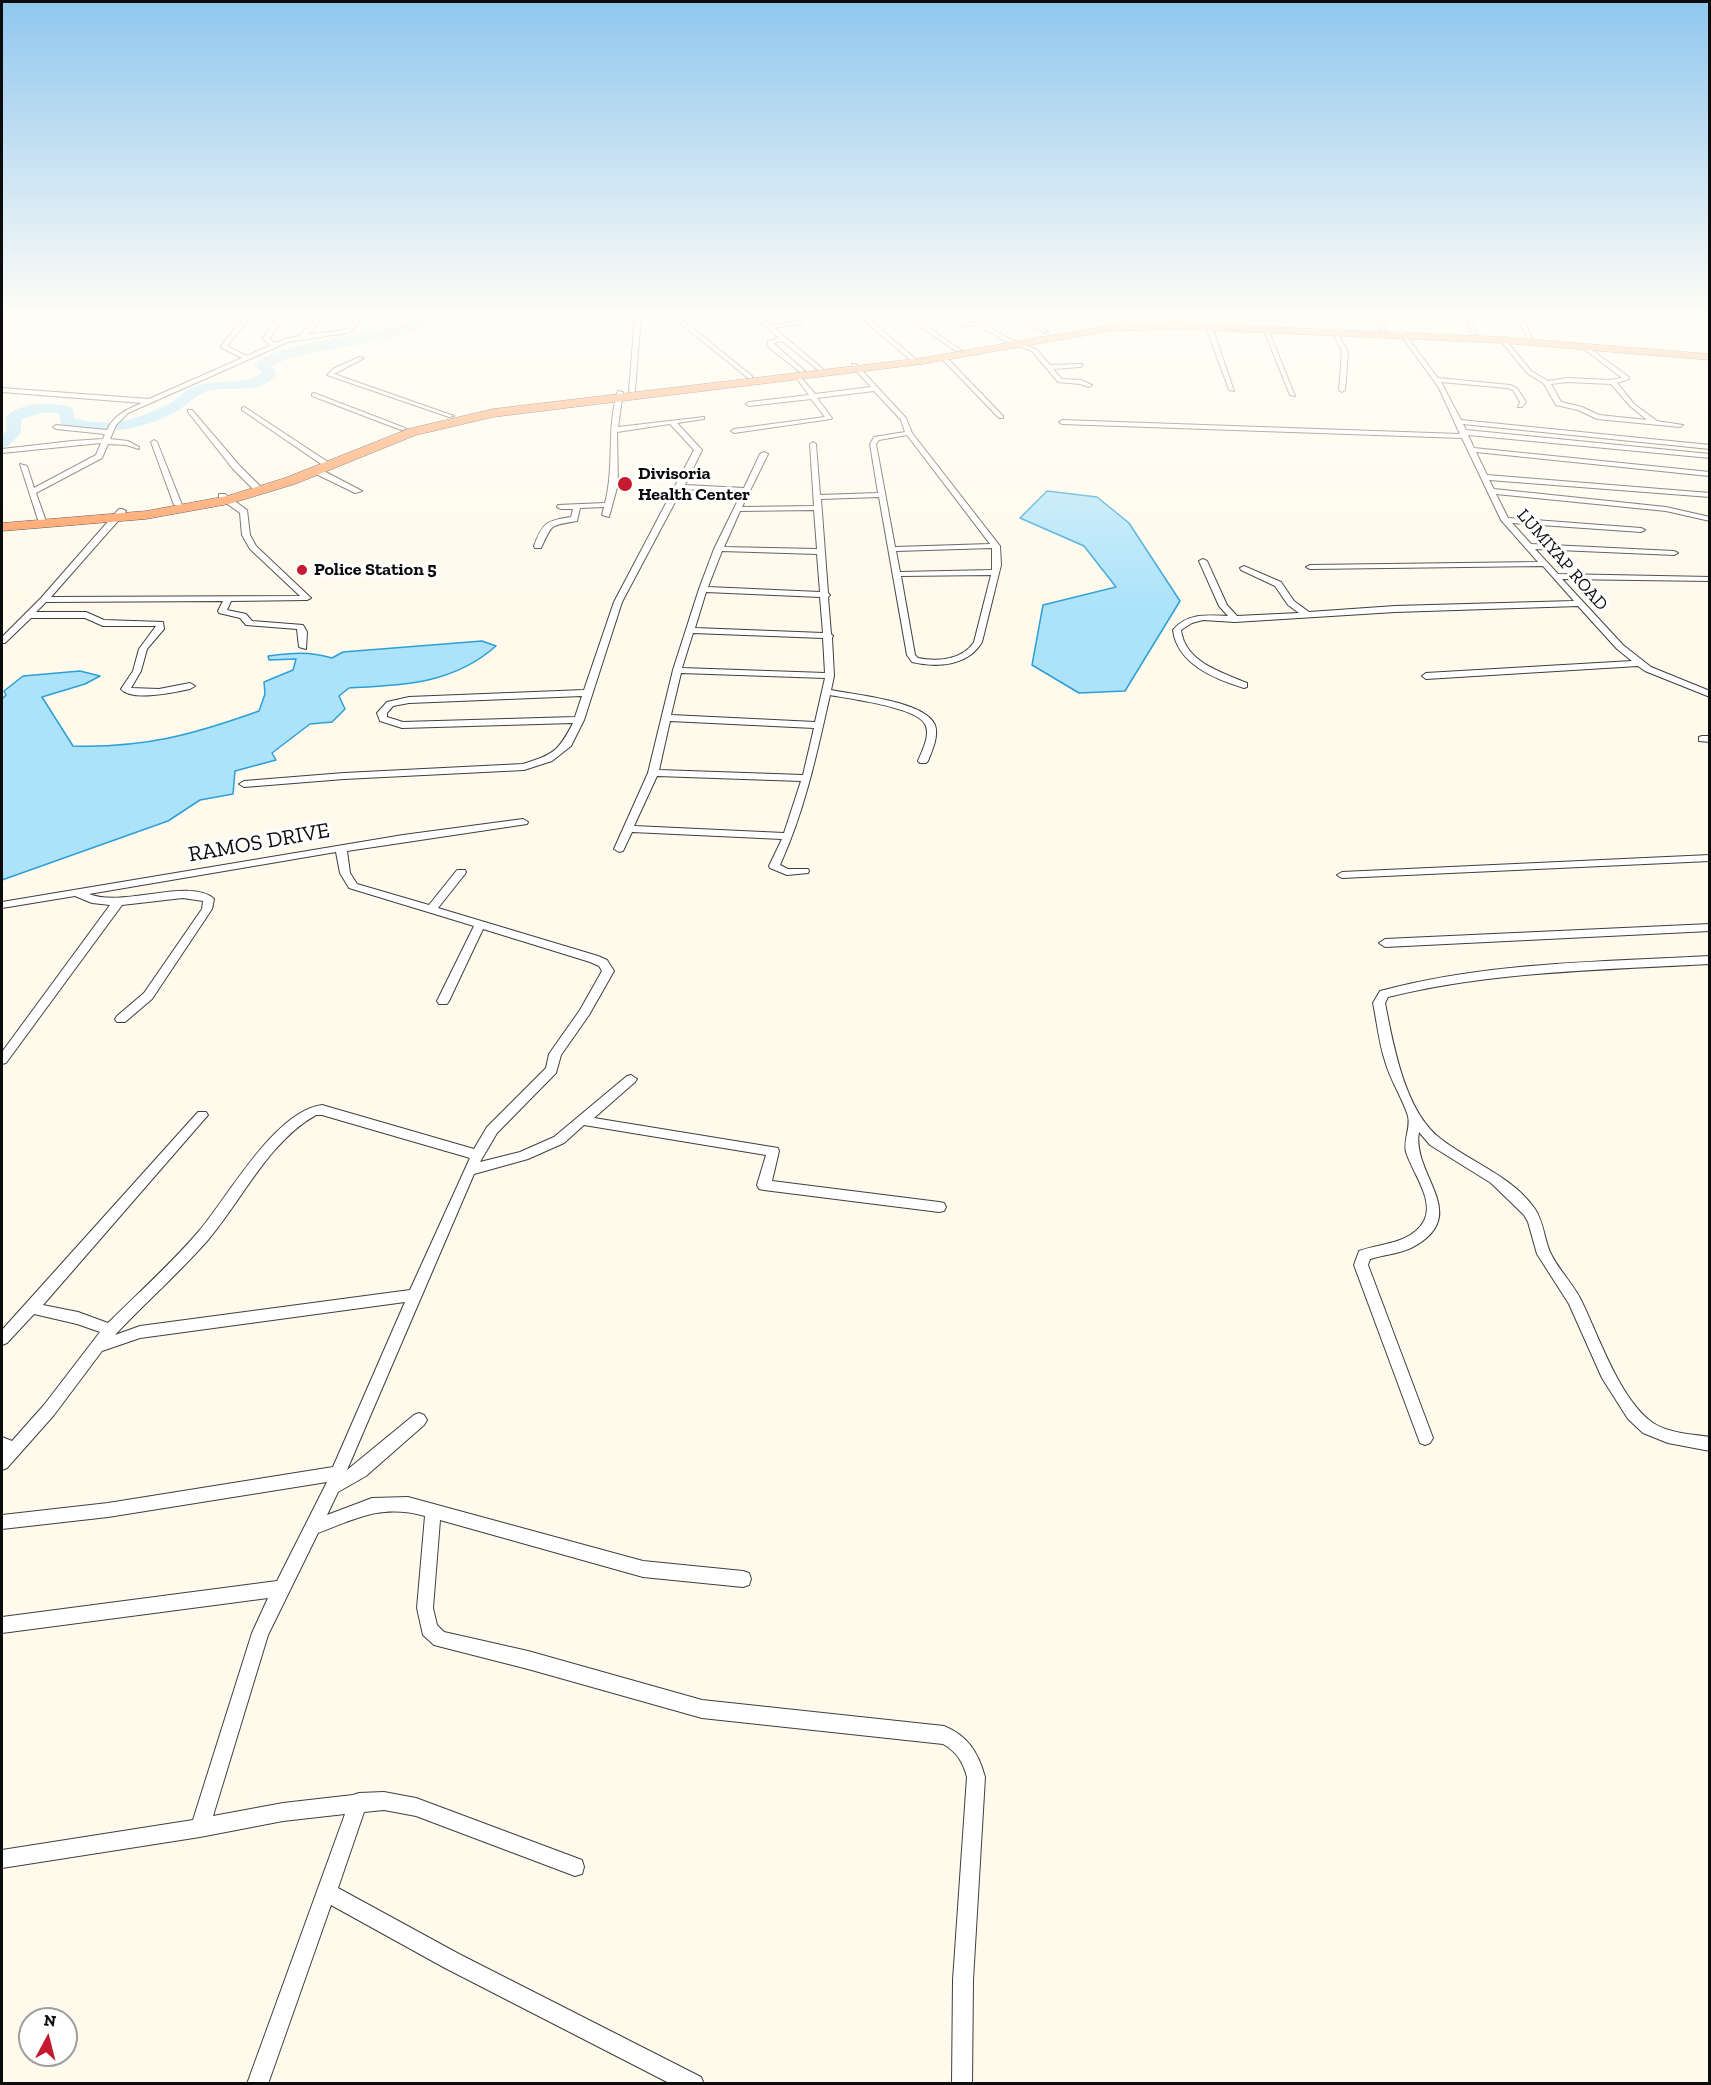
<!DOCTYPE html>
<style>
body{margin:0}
#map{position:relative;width:1711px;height:2085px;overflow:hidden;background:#fffaec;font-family:"Zilla Slab",serif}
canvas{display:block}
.frame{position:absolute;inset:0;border:3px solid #0c0c0c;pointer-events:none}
.north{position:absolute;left:18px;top:2007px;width:60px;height:60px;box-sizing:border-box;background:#fff;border:2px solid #9e9e9e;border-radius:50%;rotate:7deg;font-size:16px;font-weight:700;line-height:24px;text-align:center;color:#0c0c0c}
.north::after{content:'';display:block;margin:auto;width:21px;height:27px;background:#c61a2e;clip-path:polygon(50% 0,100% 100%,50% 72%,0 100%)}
</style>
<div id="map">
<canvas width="1711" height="2085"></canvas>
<div class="frame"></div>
<div class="north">N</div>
</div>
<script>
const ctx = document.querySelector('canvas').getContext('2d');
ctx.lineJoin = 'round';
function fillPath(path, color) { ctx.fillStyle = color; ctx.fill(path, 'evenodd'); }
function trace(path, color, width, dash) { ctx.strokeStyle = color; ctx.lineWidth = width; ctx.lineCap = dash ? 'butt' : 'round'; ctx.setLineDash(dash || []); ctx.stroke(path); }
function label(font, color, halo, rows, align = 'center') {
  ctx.font = font + ' "Zilla Slab",serif'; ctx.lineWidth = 6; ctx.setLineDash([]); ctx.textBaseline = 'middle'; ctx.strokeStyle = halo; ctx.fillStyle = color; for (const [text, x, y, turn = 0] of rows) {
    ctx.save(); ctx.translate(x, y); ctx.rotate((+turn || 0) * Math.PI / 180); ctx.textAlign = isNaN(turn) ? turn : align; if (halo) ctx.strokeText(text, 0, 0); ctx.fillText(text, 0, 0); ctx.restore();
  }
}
const water = new Path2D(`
 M 1047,491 L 1097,497 L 1129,523 L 1180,601 L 1125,691 L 1079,693 L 1032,665 L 1043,605 L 1116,587 L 1084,546 L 1020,518 Z
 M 482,641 L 496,646 C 453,684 404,685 349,688 L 339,696 L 345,709 L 332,722 L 310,724 L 272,753 L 276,760 L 235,771 L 233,794 L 200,800 L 168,821 L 2,880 L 2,699 L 6,695 L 4,691 L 23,676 L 80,671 L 100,676 L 85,684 L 42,697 L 73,746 C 144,748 192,735 259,711 L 265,694 L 264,682 L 293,670 L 296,659 L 269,660 L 268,656 C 291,653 309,651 332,658 L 343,652 Z`);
fillPath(water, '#ace3fb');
trace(water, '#2d9fd7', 1.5);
fillPath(new Path2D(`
 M 410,315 L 424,315 L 430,321 C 411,341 318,349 287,359 L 271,366 L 277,373 C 261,396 232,385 208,391 C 197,394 187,405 177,411 C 139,432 102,436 61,424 L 59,413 L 40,413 L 22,419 L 20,434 L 8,446 L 2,448 L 2,435 L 7,430 L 6,417 C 21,401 53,402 72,407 L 74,418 C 108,429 141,419 172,402 C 181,396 188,388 199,385 C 218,379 246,386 262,373 L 255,365 C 274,343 367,335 399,326 L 414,320 Z`), '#ace3fb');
const street = new Path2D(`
 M 246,315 L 252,315 L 227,346 L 247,356 L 271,345 L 262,339 L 280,315 L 286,315 L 269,339 L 276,343 L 285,339 L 299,336 L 321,315 L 327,315 L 307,335 L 344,330 L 349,328 L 359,315 L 365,315 L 353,330 L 347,333 L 288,342 L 128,413 L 116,425 L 110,439 L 128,441 L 139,447 L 139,449 L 126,445 L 108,444 L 102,458 L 36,493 L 47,524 L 40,526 L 20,464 L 27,466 L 34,488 L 96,455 L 101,443 L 2,453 L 2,449 L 72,441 L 103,439 L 105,434 L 56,429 L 53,427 L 56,425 L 107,430 C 114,415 127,409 142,403 L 2,392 L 2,388 L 149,399 L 242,358 L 220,347 Z
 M 635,315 L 641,315 L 635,391 L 632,393 L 629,391 Z
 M 751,315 L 757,315 L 770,325 L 803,321 L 801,324 L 774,328 L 822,368 L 822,370 L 818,370 L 782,341 L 773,343 L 805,371 L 800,372 L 767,346 L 768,341 L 779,338 Z
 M 858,315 L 864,315 L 918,361 L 918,363 L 914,363 Z
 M 903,315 L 910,315 L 961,350 L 956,351 Z
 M 944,315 L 951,315 L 966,324 L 994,319 L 994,321 L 984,324 L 1009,339 L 1036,349 L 1050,365 L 1082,364 L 1082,366 L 1080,367 L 1053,369 L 1062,379 L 1081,380 L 1092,385 L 1089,387 L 1080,384 L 1058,382 L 1032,351 L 1005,341 L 978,325 L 963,327 Z
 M 1013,315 L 1020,315 L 1049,332 L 1044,333 Z
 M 1119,315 L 1125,315 L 1135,325 L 1135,327 L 1131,327 Z
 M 1373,315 L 1379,315 L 1386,331 L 1382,331 Z
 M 1464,315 L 1470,315 L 1477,335 L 1472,334 Z
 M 1516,315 L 1522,315 L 1534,343 L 1529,342 Z
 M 675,317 L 679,317 L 752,376 L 752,378 L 748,378 L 675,319 Z
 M 1209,325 L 1212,327 L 1234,391 L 1229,390 L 1206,327 Z
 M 1263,328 L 1268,329 L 1295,396 L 1290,395 Z
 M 1401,329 L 1438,378 L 1510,385 L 1517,388 L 1526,402 L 1522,407 L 1518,407 L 1520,402 L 1513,390 L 1507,388 L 1441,382 L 1461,420 L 1710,445 L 1710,449 L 1463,424 L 1466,430 L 1710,454 L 1710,458 L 1468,435 L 1474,448 L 1710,472 L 1709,476 L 1476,452 L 1487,475 L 1710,493 L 1710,497 L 1489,480 L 1494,489 L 1666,507 L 1710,517 L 1710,521 L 1666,511 L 1496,494 L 1508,518 L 1641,528 L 1645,530 L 1641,532 L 1512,523 L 1531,544 L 1674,551 L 1678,553 L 1674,555 L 1535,549 L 1558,574 L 1710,577 L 1710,581 L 1562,579 L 1623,645 L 1651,667 L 1710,691 L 1710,697 L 1645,671 L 1638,666 L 1426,679 L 1422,676 L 1426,673 L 1632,661 L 1617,649 L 1578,606 L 1395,612 L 1235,622 L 1203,620 L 1192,623 L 1181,630 C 1185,662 1221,672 1247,683 L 1247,687 L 1244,688 C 1215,679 1177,664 1173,630 C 1187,613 1207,615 1228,616 L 1219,606 L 1199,561 L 1203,559 L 1207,561 L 1227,605 L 1237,616 L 1299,613 L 1288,605 L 1275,586 L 1241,570 L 1240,568 L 1244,566 L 1281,582 L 1294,601 L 1309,612 L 1395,606 L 1574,601 L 1543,566 L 1310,569 L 1306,567 L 1310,565 L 1538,562 L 1501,520 L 1462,438 L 1062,424 L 1059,422 L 1062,420 L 1460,434 L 1439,388 L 1398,331 Z
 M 1333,332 L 1337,332 L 1348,352 L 1345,390 L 1342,392 L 1339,390 L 1342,352 Z
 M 1501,339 L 1505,339 L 1531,371 L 1548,381 L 1567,378 L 1609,380 L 1622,378 L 1580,346 L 1585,345 L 1629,377 L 1629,379 L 1617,383 L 1634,404 L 1657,421 L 1683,425 L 1680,427 L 1597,419 L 1578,410 L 1556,405 L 1544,384 L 1527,373 L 1501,341 ZM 1567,382 L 1611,384 L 1630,406 L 1647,420 L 1599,415 L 1582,407 L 1561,402 L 1551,384 Z
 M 359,357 L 364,358 L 334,374 L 454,416 L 449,417 L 327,375 L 333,369 Z
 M 942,357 L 946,357 L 1003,416 L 1003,418 L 999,418 L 942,359 Z
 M 852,364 L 856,364 L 906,418 L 912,433 L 1000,546 L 1001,565 L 982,642 C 968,666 937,668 912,662 L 907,655 L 879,497 L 821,499 L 828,593 L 830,595 L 828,597 L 831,634 L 833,636 L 832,638 L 834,676 L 831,690 C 855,695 925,701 935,725 C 939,736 932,751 928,761 L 926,763 L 920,763 L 918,761 C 922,751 931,735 925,724 C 916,707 850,699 830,695 C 817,753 805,810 780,865 L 788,869 L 808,869 L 809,871 L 808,873 L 787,875 L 770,868 L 769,866 L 782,839 L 632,832 L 623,851 L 619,852 L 614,849 L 648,773 L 673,670 L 699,589 L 714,549 L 742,492 L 682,489 L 622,602 L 584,720 L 571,746 L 552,761 L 524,770 L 344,779 L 244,787 L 239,784 L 244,781 L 344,773 L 523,764 C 554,754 558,752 573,723 L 402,728 L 380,721 L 377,713 L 387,702 L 409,697 L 584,690 L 614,602 L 694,450 L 670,424 L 617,432 L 618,484 L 609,517 L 602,515 L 604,507 L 580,508 L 577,521 C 549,526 553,523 541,548 L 535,548 L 534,546 C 543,522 546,521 571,517 L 573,509 L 561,509 L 557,507 L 558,505 L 605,503 C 615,466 606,427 618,391 L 623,392 L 618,427 L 704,417 L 704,419 L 677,423 L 702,450 L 685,485 L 744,488 L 760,454 L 764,452 L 768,454 L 742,507 L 814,506 L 810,444 L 813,442 L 816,444 L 820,495 L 878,493 L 870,444 L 874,437 L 905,432 L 901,420 L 874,391 L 817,398 L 832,418 L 831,419 L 734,433 L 731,431 L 734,429 L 825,417 L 811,399 L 749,406 L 746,404 L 749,402 L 809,395 L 795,376 L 798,374 L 815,394 L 871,387 L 852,366 ZM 907,435 L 990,544 L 895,547 L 876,444 L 879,440 ZM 814,510 L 817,549 L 724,547 L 740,511 ZM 992,548 L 992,570 L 900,572 L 896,551 ZM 722,551 L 817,554 L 820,592 L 708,587 ZM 991,575 L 974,642 C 963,660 937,662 918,658 L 915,655 L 901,576 ZM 706,592 L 820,597 L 823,633 L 695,628 ZM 693,633 L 823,638 L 825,673 L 682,668 ZM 681,673 L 825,678 L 815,722 L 671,715 ZM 582,696 L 575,717 L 403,722 L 387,717 L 387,713 L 393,706 L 409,703 ZM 670,721 L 814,728 L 803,775 L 659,770 ZM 657,776 L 801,781 L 784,833 L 634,826 Z
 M 314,393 L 405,428 L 406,429 L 401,430 L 312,396 L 312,394 Z
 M 244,407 L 246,408 L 328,462 L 321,464 L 242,410 L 242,408 Z
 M 188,410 L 192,410 L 239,465 L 263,489 L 263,493 L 257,493 L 233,469 L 188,412 Z
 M 154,440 L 157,442 L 182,505 L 181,507 L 174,505 L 151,442 Z
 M 314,469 L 320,469 L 362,491 L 355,493 L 314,473 Z
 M 219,494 L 225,494 L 247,510 L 250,535 L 256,546 L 311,598 L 307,600 L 231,601 L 227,610 L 246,614 L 252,621 L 303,625 L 307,632 L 306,649 L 299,647 L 297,629 L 246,625 L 240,618 L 219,613 L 218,611 L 223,601 L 46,602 L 36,612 L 86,612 L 104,620 L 163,622 L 164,629 L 147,649 L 141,671 L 131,688 L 159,689 L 190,683 L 195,686 L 190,689 C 175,692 132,702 121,689 L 133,671 L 139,649 L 156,626 L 103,626 L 85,618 L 31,618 L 5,643 L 2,643 L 2,637 L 41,598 L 119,509 L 122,509 L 126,511 L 125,513 L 51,597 L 300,596 L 250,549 L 242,535 L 240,513 L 219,498 Z
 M 1702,736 L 1710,736 L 1710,742 L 1699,741 L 1699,737 Z
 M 523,819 L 528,822 L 527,824 L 347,851 L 350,873 L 357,884 L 429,905 L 457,870 L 465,870 L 466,872 L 465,874 L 438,908 L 598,956 L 607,960 L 614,971 L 589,1015 L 561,1055 L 556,1073 L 497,1133 L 480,1162 L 520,1152 L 554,1137 L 627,1076 L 631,1075 L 637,1079 L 635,1082 L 594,1118 L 778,1148 L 779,1151 L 772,1181 L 939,1202 L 944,1203 L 946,1207 L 944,1211 L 939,1212 L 764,1190 L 759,1189 L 757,1185 L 766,1155 L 584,1125 L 564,1143 L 528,1159 L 474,1174 L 347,1470 L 414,1415 L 419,1413 L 424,1415 L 427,1420 L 424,1425 L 366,1476 L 338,1492 L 327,1515 L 372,1498 L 408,1497 L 643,1561 L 743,1571 L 749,1573 L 751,1579 L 749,1585 L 743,1587 L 643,1577 L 440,1520 L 433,1608 L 437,1625 L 444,1632 L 528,1651 L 702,1700 L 944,1726 C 968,1736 978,1752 985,1777 L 973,1980 L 972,2084 L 952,2084 L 953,1980 L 967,1777 C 963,1762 957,1752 943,1744 L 702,1718 L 528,1669 L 434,1645 L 423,1635 L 417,1608 L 425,1516 C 382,1504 357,1518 318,1533 L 268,1635 L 213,1816 L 283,1803 L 353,1795 L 359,1793 L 384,1792 L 416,1798 L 582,1860 L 584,1867 L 582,1874 L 575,1876 L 416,1816 L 384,1810 L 364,1812 L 338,1888 L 459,1954 L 701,2077 L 704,2084 L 671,2084 L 445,1968 L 331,1905 L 268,2084 L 247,2084 L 345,1814 L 283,1821 L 200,1837 L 2,1868 L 2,1850 L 193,1820 L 252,1633 L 268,1598 L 2,1633 L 2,1617 L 277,1581 L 327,1482 L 108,1517 L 2,1529 L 2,1515 L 108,1503 L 333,1467 L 405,1302 L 140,1338 L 102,1351 L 54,1415 L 7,1468 L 2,1470 L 2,1437 L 12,1441 L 44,1405 L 100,1332 L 77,1324 L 34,1314 L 7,1343 L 2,1345 L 2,1330 L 198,1112 L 206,1112 L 208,1115 L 43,1305 L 78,1312 L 108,1323 C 138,1293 171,1264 199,1231 C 228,1197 275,1111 322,1105 L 474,1149 L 487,1127 L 546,1068 L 549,1054 L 580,1010 L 602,971 L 599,966 L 590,962 L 483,929 L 449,1001 L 447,1004 L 439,1004 L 437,1001 L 474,926 L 349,888 L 340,873 L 336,852 L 89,894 C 123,908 190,877 214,899 L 212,909 L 152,999 L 125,1022 L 117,1022 L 115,1019 L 117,1016 L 144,993 L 202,909 L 203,901 L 183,898 L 122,905 L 6,1063 L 2,1064 L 2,1052 L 110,905 L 92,903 L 75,896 L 2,908 L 2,902 L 403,835 ZM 316,1115 L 322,1115 L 470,1158 L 410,1290 L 140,1326 L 115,1335 C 145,1303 179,1273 208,1240 C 242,1200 269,1141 316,1115 Z
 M 1710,855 L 1710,861 L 1342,878 L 1337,875 L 1342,872 Z
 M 1710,924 L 1710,931 L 1385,947 L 1379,943 L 1385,939 Z
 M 1710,956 L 1710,964 C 1601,970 1494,971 1388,997 L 1385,1003 C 1393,1044 1405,1113 1441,1139 C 1472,1163 1512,1176 1535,1209 C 1544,1223 1544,1238 1550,1252 C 1558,1270 1574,1284 1582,1302 C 1599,1337 1620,1400 1653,1423 C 1668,1433 1691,1434 1710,1437 L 1710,1451 L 1668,1443 L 1643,1433 L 1628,1419 L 1602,1378 L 1569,1304 L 1537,1254 L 1528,1222 L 1524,1215 L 1491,1183 L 1430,1145 L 1419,1132 C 1411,1175 1474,1216 1411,1248 C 1398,1254 1383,1255 1370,1259 L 1368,1265 L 1433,1438 L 1430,1443 L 1425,1445 L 1420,1443 L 1354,1265 L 1359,1251 C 1381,1243 1411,1244 1424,1221 C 1435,1200 1412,1172 1406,1152 C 1403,1140 1411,1128 1408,1116 C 1402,1097 1390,1080 1385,1061 C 1379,1043 1377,1022 1373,1003 L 1380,991 C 1487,962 1599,962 1710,956 Z`);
const secondary = new Path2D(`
 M 1224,315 L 1232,315 L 1237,330 L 1231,330 Z`);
const highway = new Path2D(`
 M 1178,323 L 1503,337 L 1710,354 L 1710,360 L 1503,343 L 1178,329 L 1110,331 L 922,364 L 493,417 L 416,435 L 295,484 L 229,504 L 146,519 L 2,531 L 2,523 L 146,511 L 227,496 L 285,478 L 408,429 L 493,409 L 922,358 L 1110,325 Z`);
trace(street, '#3f3f3f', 2);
trace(secondary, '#2e2e2e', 2);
trace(highway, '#1d1d1d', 1);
fillPath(street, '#fff');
fillPath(secondary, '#ffefa7');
fillPath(highway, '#ff904a');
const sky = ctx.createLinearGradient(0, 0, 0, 607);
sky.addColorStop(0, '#90c7f0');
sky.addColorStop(0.52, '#fffdf6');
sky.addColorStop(1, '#fffdf600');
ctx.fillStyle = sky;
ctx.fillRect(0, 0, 1711, 607);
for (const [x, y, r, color] of [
 [625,484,8,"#c61a2e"],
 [302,570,6,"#c61a2e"]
]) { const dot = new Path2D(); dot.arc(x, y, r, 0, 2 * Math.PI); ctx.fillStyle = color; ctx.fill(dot); trace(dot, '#fff', 2); }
label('bold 18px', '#0c0c0c', '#fff', [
 ["Divisoria",638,474],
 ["Health Center",638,495],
 ["Police Station 5",314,570]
], 'left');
label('18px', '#0c0c0c', '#fff', [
 ["LUMIYAP ROAD",1562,560,49]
]);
label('22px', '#0c0c0c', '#fff', [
 ["RAMOS DRIVE",259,843,-10]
]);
</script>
